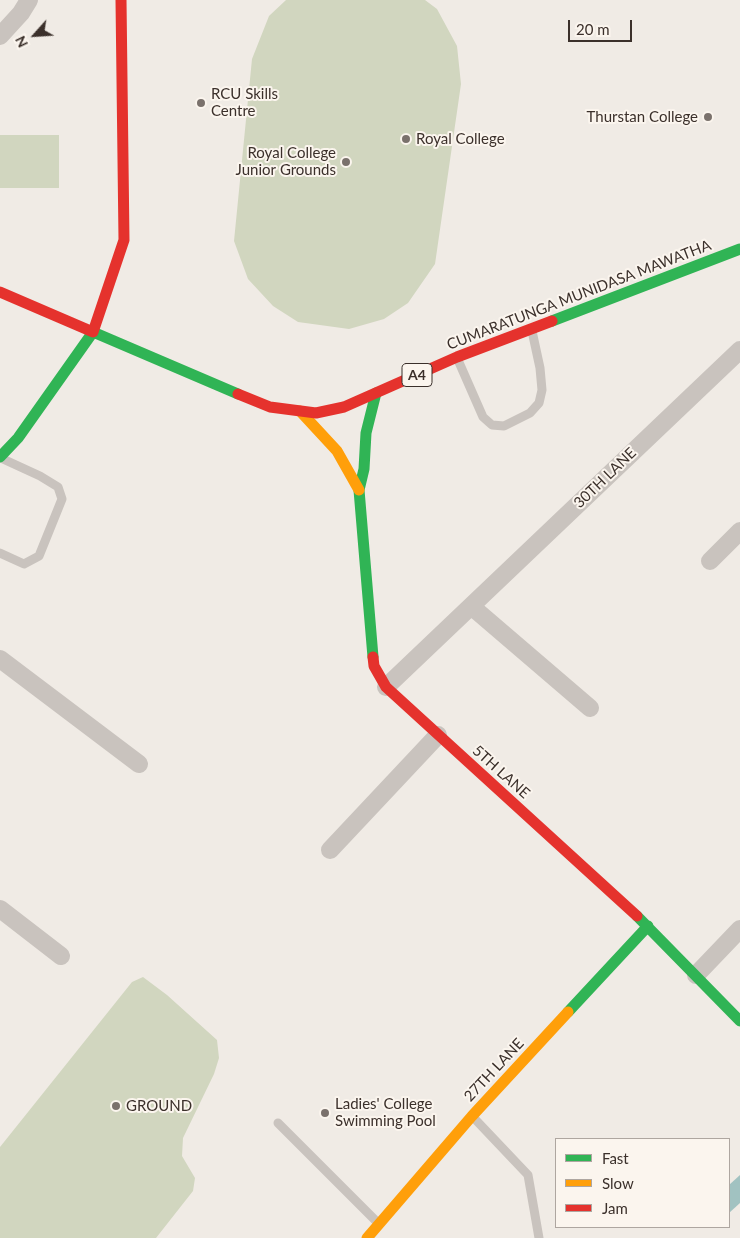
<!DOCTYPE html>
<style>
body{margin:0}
#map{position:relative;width:740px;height:1238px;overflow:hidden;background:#f0ebe5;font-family:Lato,sans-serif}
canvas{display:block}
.legend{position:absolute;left:555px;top:1138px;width:175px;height:90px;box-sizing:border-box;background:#fbf5ee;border:1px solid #aea6a0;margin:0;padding:6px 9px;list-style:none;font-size:15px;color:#3b302b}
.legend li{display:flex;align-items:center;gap:10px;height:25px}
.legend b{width:25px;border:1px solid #aea6a0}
.north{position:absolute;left:10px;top:10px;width:50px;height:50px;-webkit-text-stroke:4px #fbf5ee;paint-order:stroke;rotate:244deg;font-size:14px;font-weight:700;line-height:20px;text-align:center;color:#3b302b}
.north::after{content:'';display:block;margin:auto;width:18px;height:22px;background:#3b302b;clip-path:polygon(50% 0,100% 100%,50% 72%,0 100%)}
.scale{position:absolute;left:568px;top:20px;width:64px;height:22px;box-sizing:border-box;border:2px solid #3b302b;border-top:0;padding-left:6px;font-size:15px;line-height:18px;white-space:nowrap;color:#3b302b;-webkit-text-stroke:4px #fbf5ee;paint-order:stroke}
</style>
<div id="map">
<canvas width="740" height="1238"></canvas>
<ul class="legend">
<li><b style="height:6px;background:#30b455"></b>Fast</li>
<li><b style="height:6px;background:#ff9f0a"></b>Slow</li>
<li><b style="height:6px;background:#e5322d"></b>Jam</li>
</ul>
<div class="north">N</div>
<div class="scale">20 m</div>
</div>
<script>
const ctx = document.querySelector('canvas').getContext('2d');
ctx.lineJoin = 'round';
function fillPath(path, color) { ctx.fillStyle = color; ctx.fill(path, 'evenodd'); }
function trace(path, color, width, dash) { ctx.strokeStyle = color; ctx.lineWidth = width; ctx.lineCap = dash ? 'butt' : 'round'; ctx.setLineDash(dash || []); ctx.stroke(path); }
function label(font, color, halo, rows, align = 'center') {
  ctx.font = font + ' Lato,sans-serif'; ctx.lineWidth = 4; ctx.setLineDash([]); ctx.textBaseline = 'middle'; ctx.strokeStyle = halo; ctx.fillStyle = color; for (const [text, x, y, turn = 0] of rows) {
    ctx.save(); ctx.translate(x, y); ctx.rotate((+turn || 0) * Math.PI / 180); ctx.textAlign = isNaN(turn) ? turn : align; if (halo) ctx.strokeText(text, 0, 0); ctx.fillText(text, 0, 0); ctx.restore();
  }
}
fillPath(new Path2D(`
 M 286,0 L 425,0 L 437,9 L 457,46 L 461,84 L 435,264 L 408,303 L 384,319 L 349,329 L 298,322 L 273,306 L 248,279 L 234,241 L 252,59 L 269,16 Z
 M 0,135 L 59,135 L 59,188 L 0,188 Z
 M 143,977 L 167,995 L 217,1040 L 219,1058 L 214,1074 L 183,1138 L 182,1156 L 195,1178 L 193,1191 L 156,1238 L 0,1238 L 0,1147 L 132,982 Z`), '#d1d6bf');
fillPath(new Path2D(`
 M 740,1175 L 740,1203 L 729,1213 L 729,1185 Z`), '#a1c2c1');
trace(new Path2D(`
 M 458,360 L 483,417 L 492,425 L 504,426 L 530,413 L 539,403 L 542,390 L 540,368 L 532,331
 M 0,553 L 24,564 L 39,556 L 62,499 L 58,487 L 40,476 L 3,459
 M 473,1117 L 528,1175 L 539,1238
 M 278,1123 L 377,1222`), '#c9c3be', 9);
trace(new Path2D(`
 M 0,36 L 21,13 L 29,0
 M 710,561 L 740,531
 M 471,606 L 590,708
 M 0,659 L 139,764
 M 386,687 L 740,350
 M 330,850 L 438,735
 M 0,909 L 61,956
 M 696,975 L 740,929`), '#c9c3be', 18);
trace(new Path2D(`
 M 552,321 L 740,249
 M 0,457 L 18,438 L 93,332 L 238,394
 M 373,657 L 359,490 L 364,469 L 366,433 L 376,393
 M 637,916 L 740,1021
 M 568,1012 L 648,926`), '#30b455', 11);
trace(new Path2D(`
 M 300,411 L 337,451 L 359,490
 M 367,1238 L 472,1116 L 568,1012`), '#ff9f0a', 11);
trace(new Path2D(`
 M 0,292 L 93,332 L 124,240 L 121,0
 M 238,394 L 270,407 L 316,413 L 344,407 L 457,357 L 552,321
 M 373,657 L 374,666 L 386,687 L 637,916`), '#e5322d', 11);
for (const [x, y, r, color] of [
 [201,103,5,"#7a716c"],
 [708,117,5,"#7a716c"],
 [406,139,5,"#7a716c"],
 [346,162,5,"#7a716c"],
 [116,1106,5,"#7a716c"],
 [325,1113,5,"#7a716c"]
]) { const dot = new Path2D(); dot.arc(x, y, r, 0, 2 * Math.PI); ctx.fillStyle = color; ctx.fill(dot); trace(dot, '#fbf5ee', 2); }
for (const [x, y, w] of [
 [417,375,30]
]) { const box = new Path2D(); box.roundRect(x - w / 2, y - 11.5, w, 23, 4); ctx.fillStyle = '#fbf5ee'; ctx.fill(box); trace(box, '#3b302b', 1); }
label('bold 14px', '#3b302b', null, [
 ["A4",417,375]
]);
label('15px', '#3b302b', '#fbf5ee', [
 ["RCU Skills",211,94],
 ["Centre",211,111],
 ["Thurstan College",698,117,"right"],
 ["Royal College",416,139],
 ["Royal College",336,153,"right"],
 ["Junior Grounds",336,170,"right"],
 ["Ladies' College",335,1104],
 ["Swimming Pool",335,1121],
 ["GROUND",126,1106]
], 'left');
label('15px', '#3b302b', '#fbf5ee', [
 ["CUMARATUNGA MUNIDASA MAWATHA",579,295,-21],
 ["30TH LANE",605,478,-44],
 ["5TH LANE",501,772,42],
 ["27TH LANE",494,1070,-47]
]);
</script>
